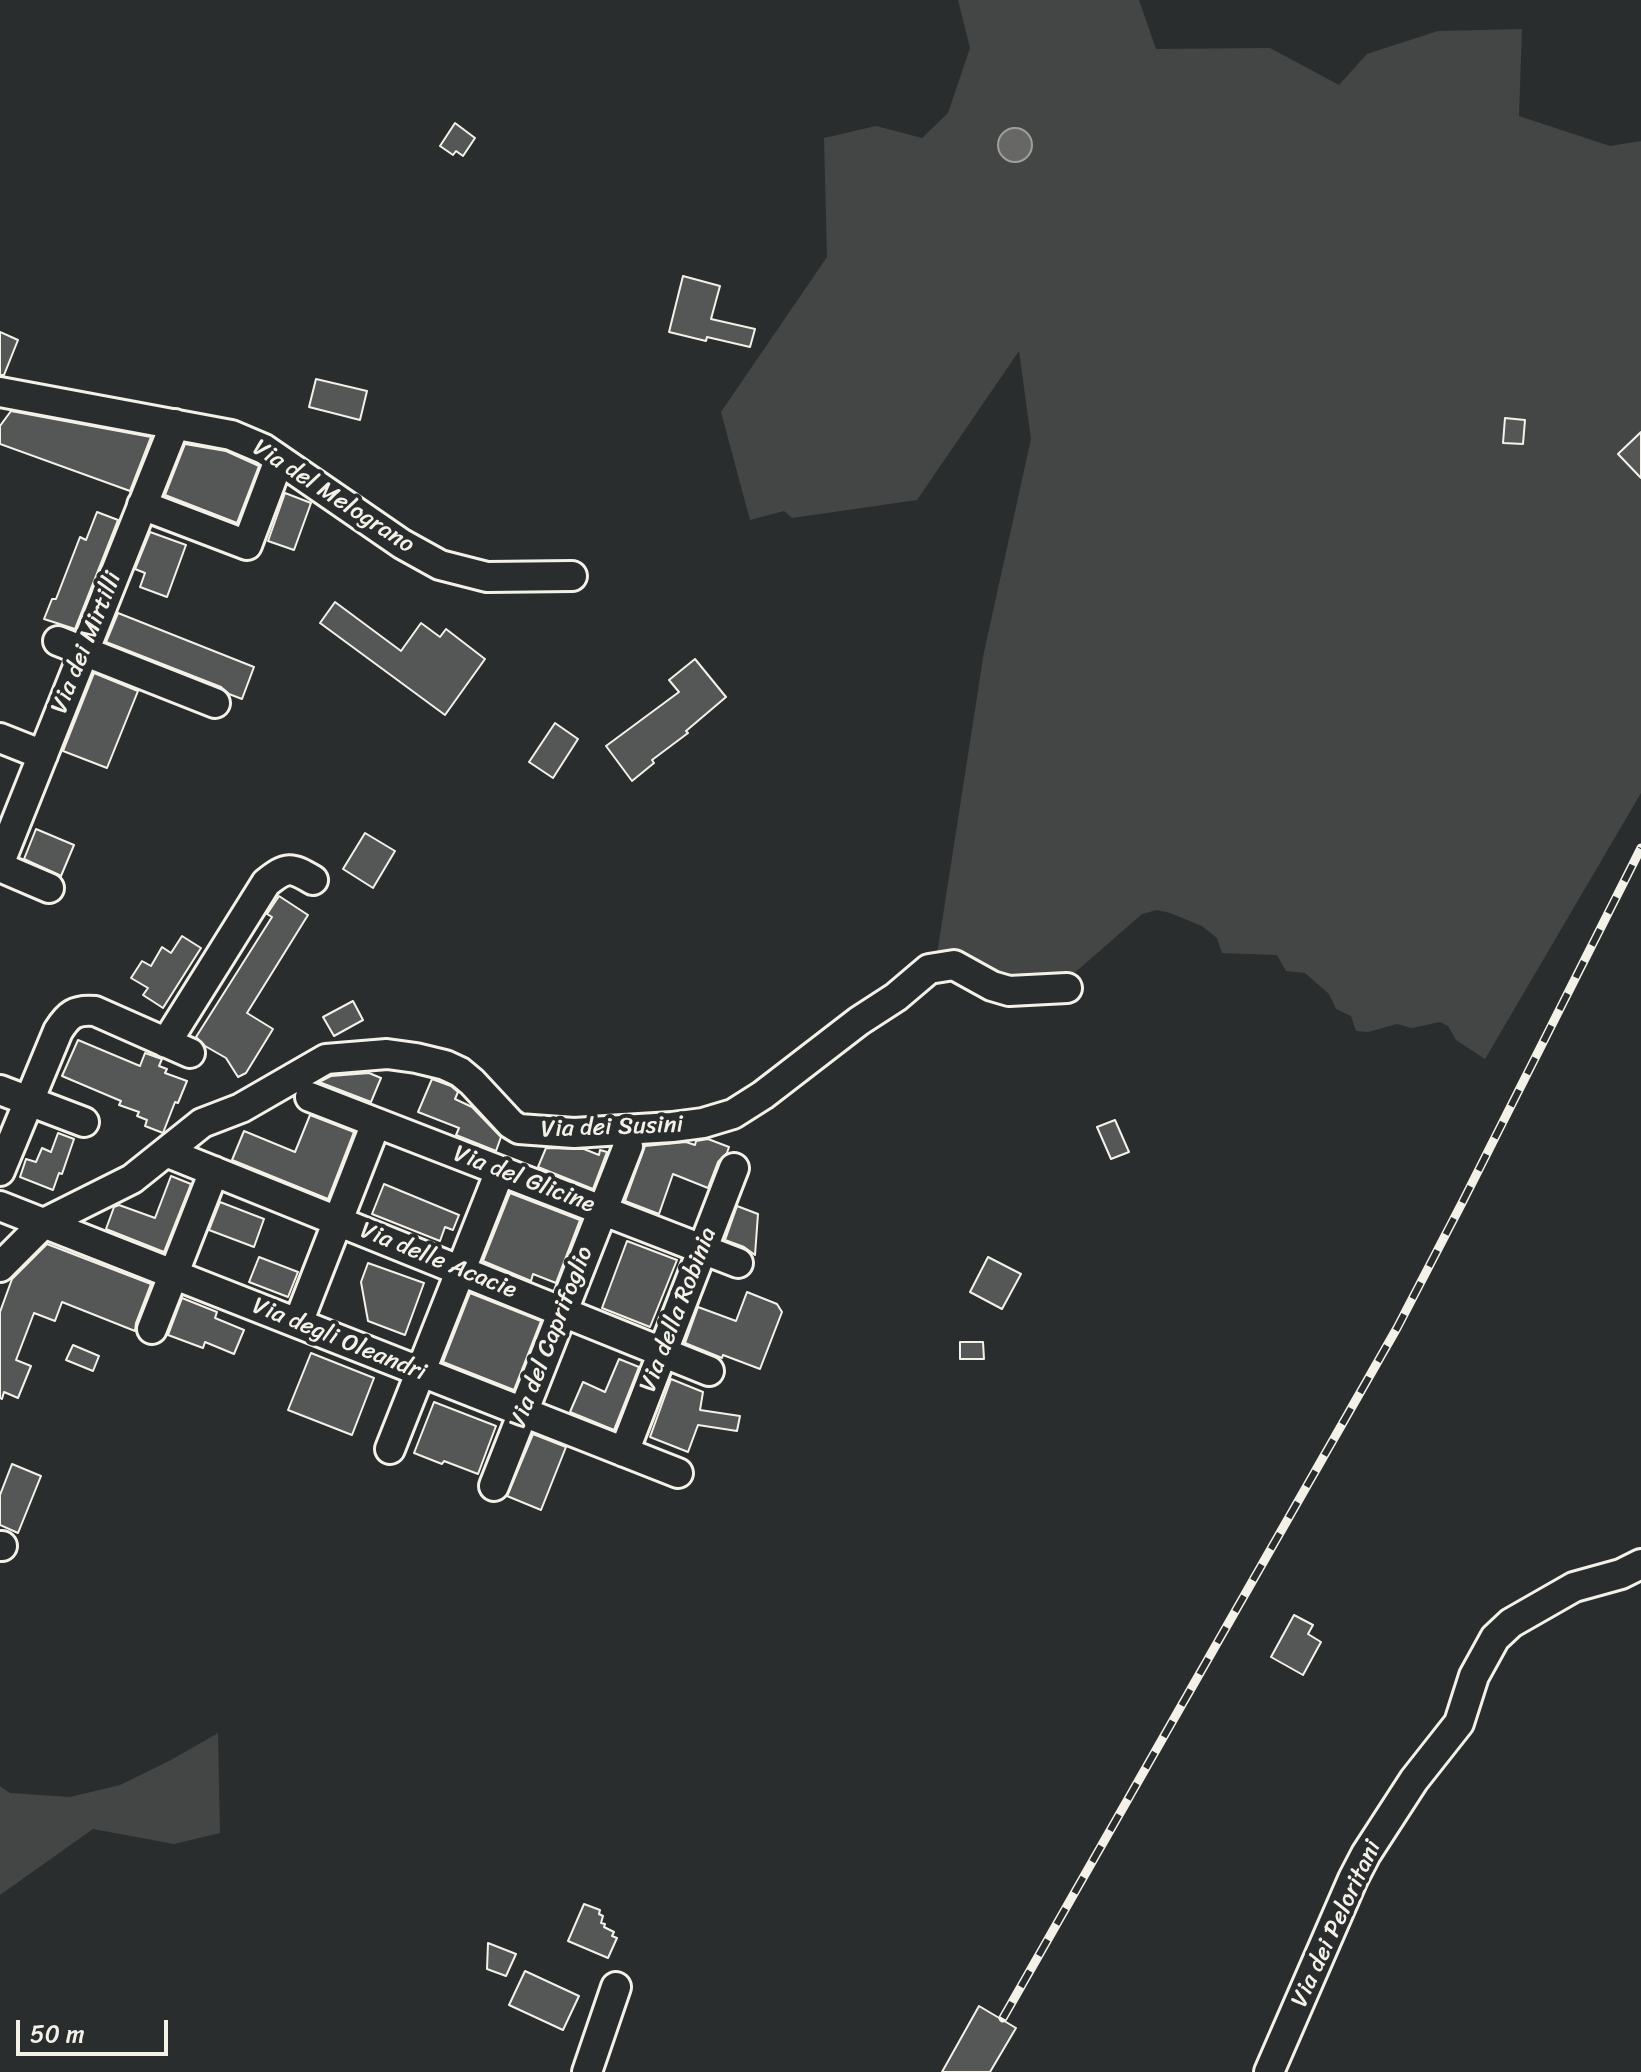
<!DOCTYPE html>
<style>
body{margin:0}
#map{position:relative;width:1641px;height:2072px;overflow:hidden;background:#2a2d2e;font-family:Sriracha,sans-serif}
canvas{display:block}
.scale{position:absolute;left:16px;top:2020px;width:152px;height:36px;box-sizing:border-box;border:4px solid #f4f1e8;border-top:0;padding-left:10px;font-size:24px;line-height:28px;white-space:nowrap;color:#f4f1e8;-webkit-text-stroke:6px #2a2d2e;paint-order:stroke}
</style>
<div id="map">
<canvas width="1641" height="2072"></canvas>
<div class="scale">50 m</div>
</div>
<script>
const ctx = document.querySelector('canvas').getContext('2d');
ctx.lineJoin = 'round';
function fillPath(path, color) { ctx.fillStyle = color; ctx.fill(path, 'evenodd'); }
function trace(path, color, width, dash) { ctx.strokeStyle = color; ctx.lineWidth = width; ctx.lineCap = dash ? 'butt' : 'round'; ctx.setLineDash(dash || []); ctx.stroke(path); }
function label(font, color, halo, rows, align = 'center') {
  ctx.font = font + ' Sriracha,sans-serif'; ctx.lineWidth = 8; ctx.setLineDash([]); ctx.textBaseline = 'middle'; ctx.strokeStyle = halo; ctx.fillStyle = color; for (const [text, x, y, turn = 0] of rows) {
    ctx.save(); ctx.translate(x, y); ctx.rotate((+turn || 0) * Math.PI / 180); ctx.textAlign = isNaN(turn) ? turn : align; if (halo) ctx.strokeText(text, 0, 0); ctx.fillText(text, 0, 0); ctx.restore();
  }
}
fillPath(new Path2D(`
 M 958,0 L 1139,0 L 1156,49 L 1270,48 L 1339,85 L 1367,54 L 1438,31 L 1522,29 L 1519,116 L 1610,146 L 1641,141 L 1641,793 L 1485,1059 L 1456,1040 L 1448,1026 L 1440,1022 L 1412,1028 L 1397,1024 L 1368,1032 L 1356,1031 L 1351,1016 L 1336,1009 L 1329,994 L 1305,973 L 1286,971 L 1277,955 L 1222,953 L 1217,938 L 1202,926 L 1170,913 L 1157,910 L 1142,914 L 1063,983 L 992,980 L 937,954 L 984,652 L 1031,439 L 1019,351 L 917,500 L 792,518 L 784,511 L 750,520 L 721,412 L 827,257 L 824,138 L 876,126 L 922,138 L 948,113 L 970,48 Z
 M 218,1733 L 220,1833 L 174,1844 L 93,1829 L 0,1895 L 0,1786 L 10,1793 L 70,1797 L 120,1785 L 171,1760 Z`), '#444645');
const water = new Path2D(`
 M998 145a17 17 0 1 1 34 0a17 17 0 1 1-34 0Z`);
fillPath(water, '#676866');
trace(water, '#9f9f9a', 2);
const building = new Path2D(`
 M 455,123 L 475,138 L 463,156 L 456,151 L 453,155 L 440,146 Z
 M 683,276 L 720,286 L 711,319 L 755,329 L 750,347 L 707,337 L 706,341 L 669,332 Z
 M 0,332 L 18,340 L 4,375 L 0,375 Z
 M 316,379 L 367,391 L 360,420 L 309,407 Z
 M 11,411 L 151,437 L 130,491 L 0,444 L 0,426 Z
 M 1505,418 L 1525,420 L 1523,444 L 1503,443 Z
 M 1641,432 L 1641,478 L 1618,454 Z
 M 185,444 L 226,451 L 259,466 L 237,523 L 165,495 Z
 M 285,493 L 311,503 L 294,550 L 268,541 Z
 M 97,512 L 118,520 L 75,629 L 44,619 L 52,599 L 56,599 L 80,537 L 86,540 Z
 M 150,532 L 186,545 L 167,597 L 140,587 L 145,573 L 135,569 Z
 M 335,602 L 401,651 L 421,623 L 440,637 L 446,629 L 485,659 L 445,715 L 320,623 Z
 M 118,613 L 254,667 L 242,699 L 229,694 L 221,687 L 106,642 Z
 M 695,659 L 726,697 L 686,731 L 688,733 L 652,760 L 654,763 L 632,781 L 606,746 L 679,692 L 669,680 Z
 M 94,673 L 138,691 L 107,768 L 63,751 Z
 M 555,723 L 578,739 L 553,778 L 529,762 Z
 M 36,829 L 74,845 L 61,876 L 24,859 Z
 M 365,833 L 395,851 L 373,888 L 343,869 Z
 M 279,896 L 308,915 L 247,1013 L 273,1029 L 246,1073 L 238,1077 L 226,1058 L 205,1046 L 196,1037 L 272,917 L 267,914 Z
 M 182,936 L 201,948 L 163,1008 L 143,995 L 148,988 L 131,978 L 142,961 L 151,966 L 162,947 L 171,953 Z
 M 353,1001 L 363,1020 L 334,1036 L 323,1017 Z
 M 78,1040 L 140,1066 L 145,1053 L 162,1059 L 159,1066 L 167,1069 L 165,1073 L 187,1081 L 178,1103 L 175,1102 L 163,1133 L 145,1126 L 147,1120 L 137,1116 L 139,1112 L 119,1105 L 121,1101 L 62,1076 Z
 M 369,1073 L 381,1078 L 371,1102 L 319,1082 L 331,1076 Z
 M 432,1079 L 451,1086 L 458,1092 L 455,1099 L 472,1107 L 501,1137 L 496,1151 L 456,1135 L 459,1128 L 418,1112 Z
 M 310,1115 L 354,1132 L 328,1199 L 232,1160 L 244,1131 L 295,1152 Z
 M 1115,1120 L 1129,1152 L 1111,1159 L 1097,1127 Z
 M 58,1133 L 74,1139 L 62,1174 L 59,1173 L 53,1190 L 20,1177 L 26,1159 L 36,1162 L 42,1148 L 51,1152 Z
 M 708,1139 L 729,1147 L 727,1153 L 718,1162 L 708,1188 L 673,1174 L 659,1214 L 625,1201 L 645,1146 L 686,1142 L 695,1145 L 696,1141 Z
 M 546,1148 L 584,1149 L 599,1155 L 600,1150 L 607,1152 L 593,1189 L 538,1167 Z
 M 171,1176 L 191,1184 L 164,1252 L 106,1229 L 114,1207 L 119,1205 L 155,1218 Z
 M 384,1184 L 459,1215 L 453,1230 L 445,1227 L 440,1241 L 372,1214 Z
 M 510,1193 L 580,1220 L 556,1283 L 533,1274 L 531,1281 L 483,1261 Z
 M 220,1202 L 264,1219 L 254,1247 L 209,1230 Z
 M 737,1206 L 758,1214 L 755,1255 L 744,1247 L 725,1240 Z
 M 627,1241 L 677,1260 L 650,1327 L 602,1308 Z
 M 47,1244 L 151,1284 L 136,1323 L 135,1331 L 62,1302 L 55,1321 L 34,1313 L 16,1360 L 31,1366 L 18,1398 L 4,1392 L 2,1399 L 0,1398 L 0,1312 L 12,1279 Z
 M 259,1257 L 298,1272 L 288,1297 L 249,1282 Z
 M 988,1257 L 1021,1274 L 1002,1309 L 970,1292 Z
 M 368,1263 L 424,1283 L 405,1335 L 368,1321 L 361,1282 Z
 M 747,1292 L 777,1304 L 782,1312 L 760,1369 L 723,1355 L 722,1358 L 685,1343 L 698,1307 L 736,1321 Z
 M 470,1293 L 541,1321 L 514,1390 L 443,1362 Z
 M 182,1298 L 217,1312 L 215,1318 L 244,1330 L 234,1354 L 205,1342 L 203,1348 L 168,1335 Z
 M 960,1342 L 983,1342 L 984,1359 L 960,1359 Z
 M 73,1345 L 99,1356 L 93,1371 L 66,1360 Z
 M 311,1353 L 374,1378 L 352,1435 L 288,1410 Z
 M 619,1359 L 639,1367 L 614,1430 L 570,1412 L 583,1382 L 605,1392 Z
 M 671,1379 L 703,1392 L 700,1410 L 740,1416 L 737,1431 L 698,1425 L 688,1452 L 650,1437 Z
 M 434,1402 L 496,1426 L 478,1474 L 444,1461 L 442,1464 L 414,1453 Z
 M 533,1434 L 566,1447 L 541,1510 L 507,1496 Z
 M 12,1464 L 41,1476 L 18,1533 L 0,1525 L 0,1495 Z
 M 1294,1615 L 1313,1625 L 1308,1634 L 1321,1642 L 1303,1675 L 1271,1657 Z
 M 584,1904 L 600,1910 L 599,1914 L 603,1916 L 601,1923 L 605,1924 L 604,1927 L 614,1932 L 612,1936 L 617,1938 L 608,1958 L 568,1941 Z
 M 488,1943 L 516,1954 L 506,1976 L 487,1969 Z
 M 525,1971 L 579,1996 L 563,2030 L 509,2005 Z
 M 979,2006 L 1016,2028 L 990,2072 L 942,2072 Z`);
fillPath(building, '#555756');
trace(building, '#f4f1e8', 2);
const minor = new Path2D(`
 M 0,392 L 231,435 L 264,449 L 402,544 L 440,565 L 487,577 L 572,576
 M 142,505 L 247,545 L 279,460
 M 58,641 L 215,703
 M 0,738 L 43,755
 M 0,862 L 175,424
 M 0,867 L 49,888
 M 166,1043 L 266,883 C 287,866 291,867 313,880
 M 0,1090 L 84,1122
 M 310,1097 L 738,1263
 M 166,1152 L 709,1371
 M 0,1171 L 58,1031 C 68,1015 75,1009 95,1011 L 190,1053
 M 0,1206 L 678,1473
 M 0,1267 L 44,1223 L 132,1179 L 202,1123 L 241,1108 L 326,1059 L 387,1054 L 416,1058 L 445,1065 L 460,1072 L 472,1082 L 511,1124 L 519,1129 L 574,1133 L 672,1127 L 703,1123 L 733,1114 L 763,1095 L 859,1021 L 896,997 L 929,969 L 954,965 L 992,986 L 1009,991 L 1067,988
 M 298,1323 L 376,1123
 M 152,1329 L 214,1171
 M 390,1449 L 500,1171
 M 624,1452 L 734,1168
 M 494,1486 L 628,1146
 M 0,1546 L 2,1546
 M 587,2072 L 616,1987
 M 1269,2072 L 1353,1879 L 1366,1854 L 1414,1780 L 1459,1723 L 1474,1676 L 1495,1638 L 1511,1623 L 1574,1587 L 1621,1574 L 1641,1564`);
trace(minor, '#f4f1e8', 34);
trace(minor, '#2a2d2e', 28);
const rail = new Path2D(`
 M 1003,2018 L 1397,1328 L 1462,1203 L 1641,848`);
trace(rail, '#f4f1e8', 9);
trace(rail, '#2a2d2e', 6, [18]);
label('24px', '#f4f1e8', '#2a2d2e', [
 ["Via del Melograno",333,497,33],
 ["Via dei Mirtilli",87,643,-68],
 ["Via dei Susini",612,1128,-2],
 ["Via del Glicine",524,1180,21],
 ["Via delle Acacie",438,1261,22],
 ["Via della Robinia",679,1310,-69],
 ["Via del Caprifoglio",552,1338,-69],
 ["Via degli Oleandri",339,1340,22],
 ["Via dei Peloritani",1337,1924,-65]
]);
</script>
